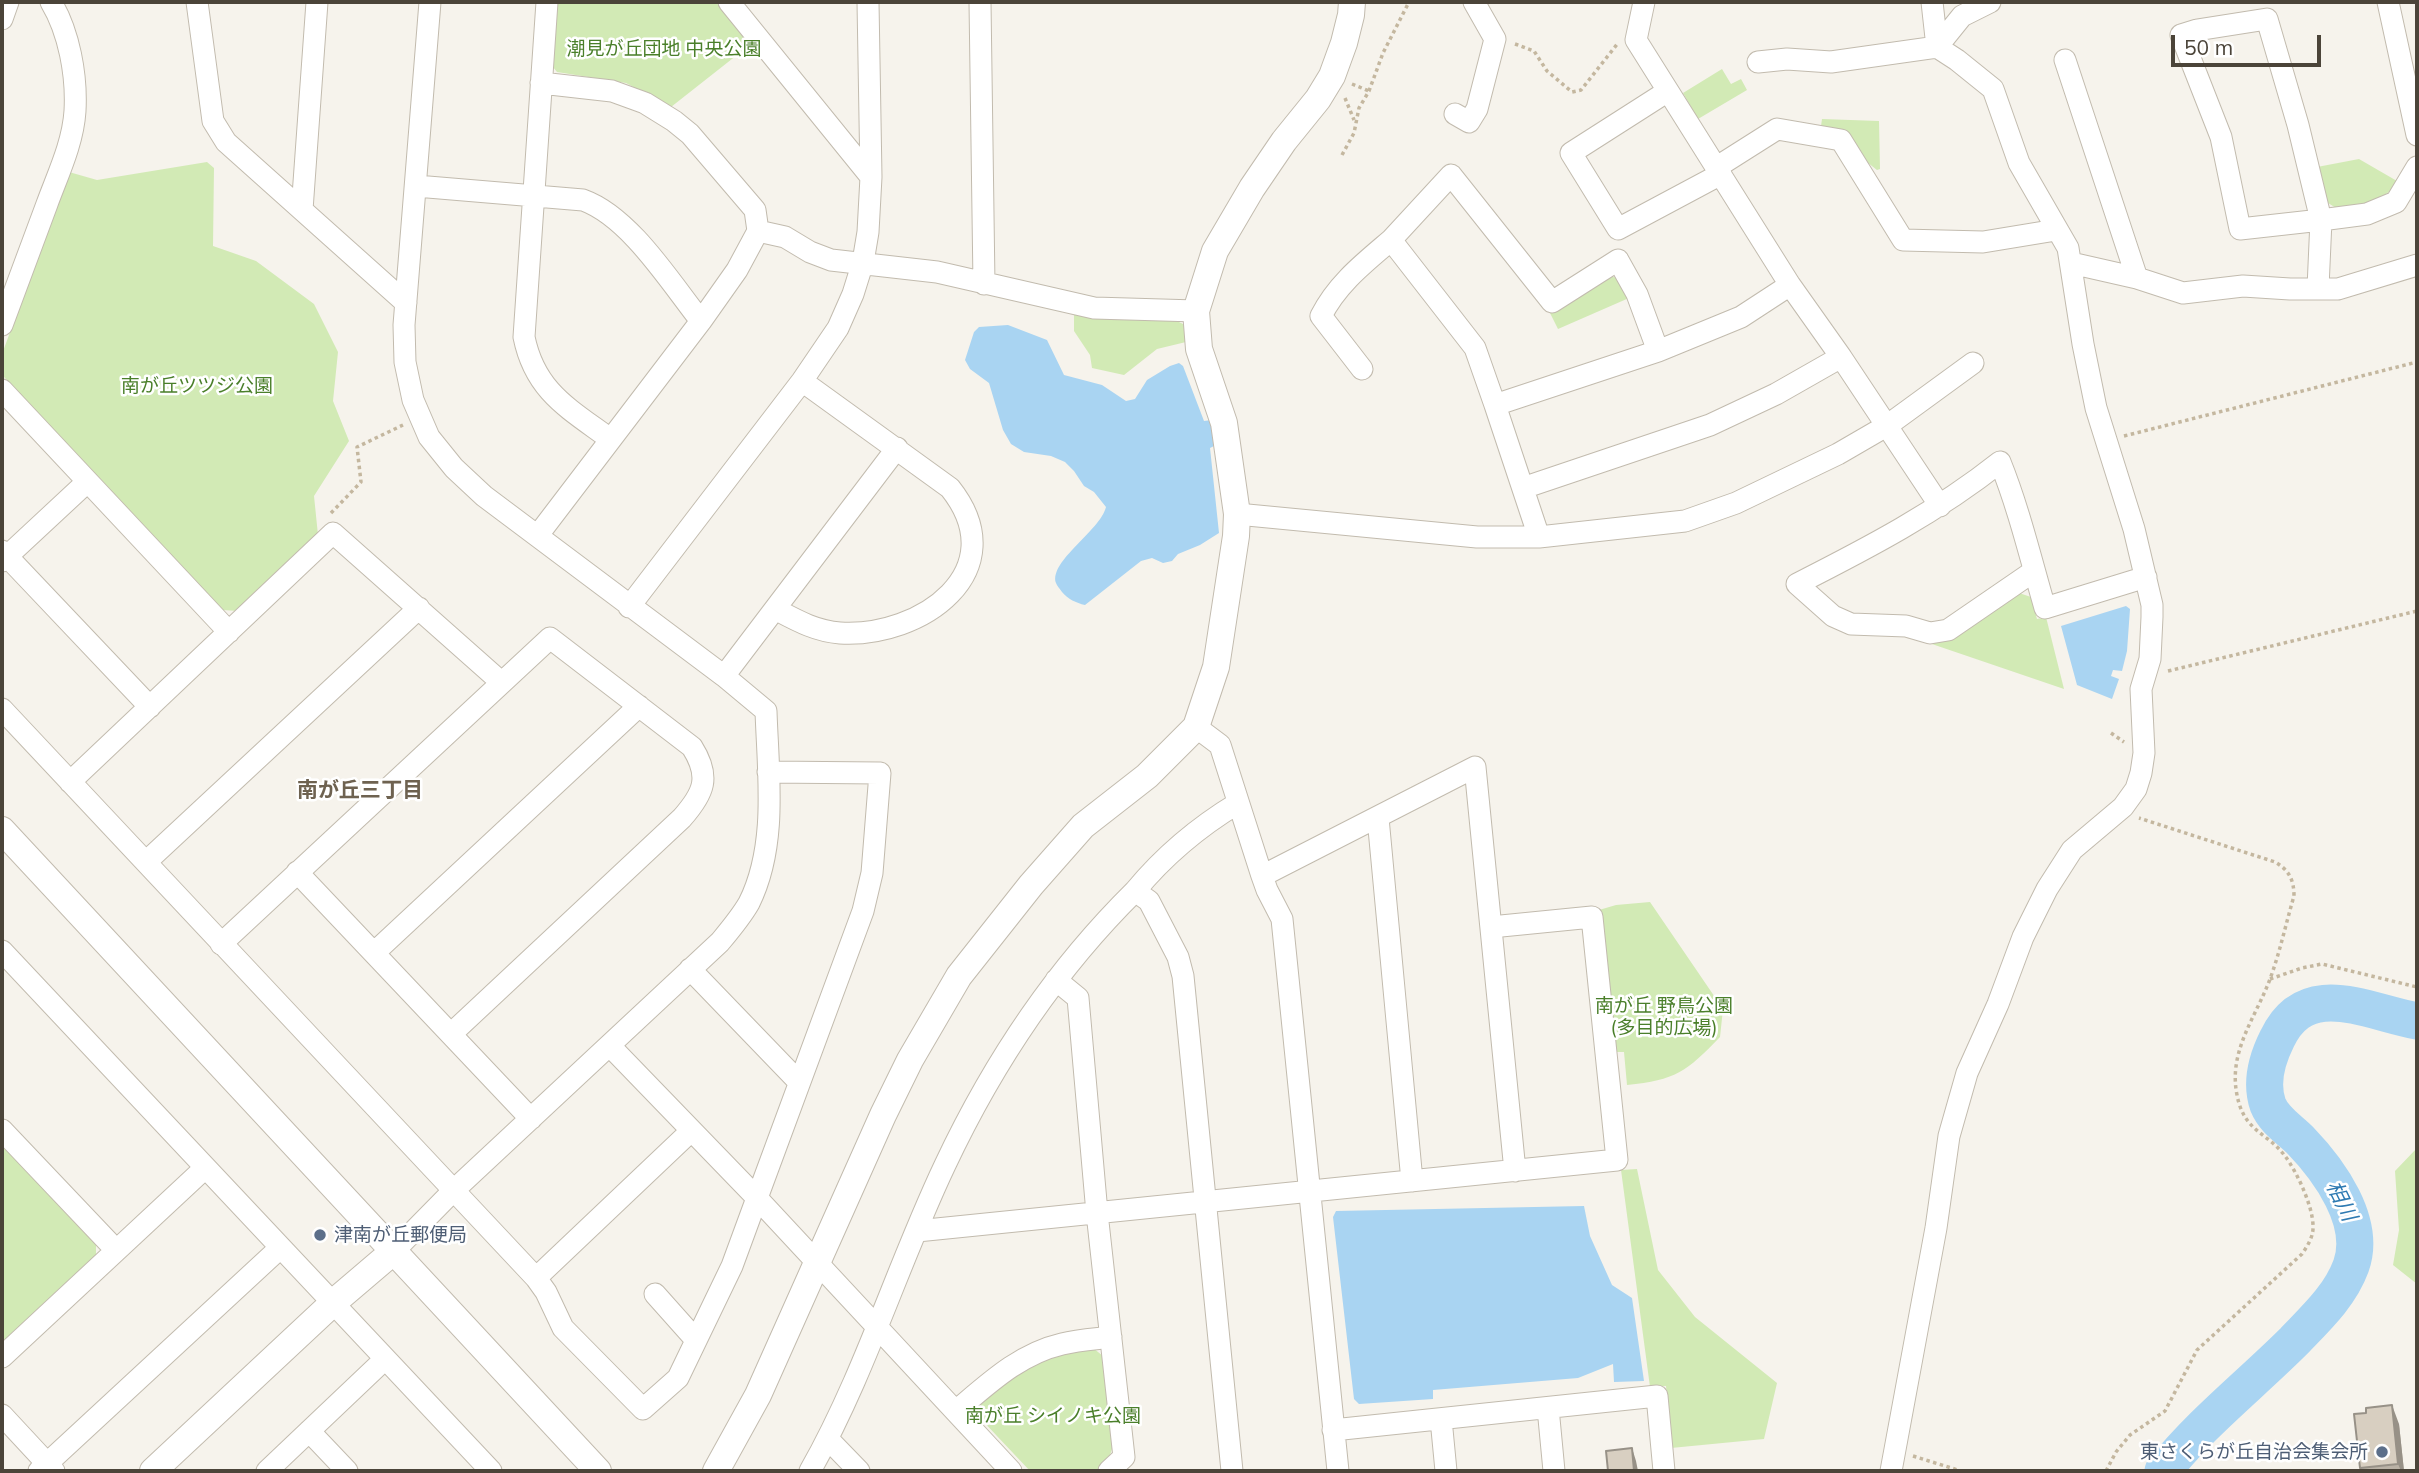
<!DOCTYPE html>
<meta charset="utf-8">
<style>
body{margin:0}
#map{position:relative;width:2419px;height:1473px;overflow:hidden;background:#f6f3ec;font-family:Mulish,sans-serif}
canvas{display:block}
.frame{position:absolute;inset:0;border:4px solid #4b4439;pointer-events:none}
.scale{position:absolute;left:2171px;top:35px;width:150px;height:32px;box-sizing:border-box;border:4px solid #4b4439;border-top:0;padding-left:9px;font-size:21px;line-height:24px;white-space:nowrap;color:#4b4439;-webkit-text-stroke:5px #fff;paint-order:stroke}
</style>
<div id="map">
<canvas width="2419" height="1473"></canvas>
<div class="frame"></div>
<div class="scale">50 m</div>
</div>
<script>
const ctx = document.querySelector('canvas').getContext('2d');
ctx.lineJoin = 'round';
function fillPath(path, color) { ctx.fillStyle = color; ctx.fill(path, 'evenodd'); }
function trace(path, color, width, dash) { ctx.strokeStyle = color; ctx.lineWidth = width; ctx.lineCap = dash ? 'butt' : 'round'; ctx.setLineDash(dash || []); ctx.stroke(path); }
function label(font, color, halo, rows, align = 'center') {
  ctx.font = font + ' Mulish,"Noto Sans JP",sans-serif'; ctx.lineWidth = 5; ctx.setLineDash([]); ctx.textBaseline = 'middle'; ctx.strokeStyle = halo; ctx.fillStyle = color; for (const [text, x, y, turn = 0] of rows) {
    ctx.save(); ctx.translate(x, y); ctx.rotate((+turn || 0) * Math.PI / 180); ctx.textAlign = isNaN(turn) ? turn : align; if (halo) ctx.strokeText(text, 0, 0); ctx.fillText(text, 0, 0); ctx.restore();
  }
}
fillPath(new Path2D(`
 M 555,2 L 716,2 L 751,44 L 671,107 L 626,83 L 557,72 L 553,67 Z
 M 1722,69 L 1731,84 L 1741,79 L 1747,90 L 1698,119 L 1683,93 Z
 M 1822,119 L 1879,121 L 1880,169 L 1877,170 L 1821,126 Z
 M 2359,159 L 2397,181 C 2385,204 2360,204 2336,208 L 2325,201 L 2317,167 Z
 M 207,162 L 214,168 L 213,246 L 256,261 L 314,304 L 338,352 L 333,401 L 349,441 L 314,496 L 318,535 L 239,611 L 222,610 L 4,377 L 2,354 L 69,172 L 97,180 Z
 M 1607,276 L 1619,278 L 1629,298 L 1558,329 L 1550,313 Z
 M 1074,314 L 1114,319 L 1175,320 L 1185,325 L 1186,342 L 1157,349 L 1124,375 L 1092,368 L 1090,355 L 1074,331 Z
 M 2016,592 L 2031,597 L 2037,619 L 2046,617 L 2064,689 L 1926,642 Z
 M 1650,902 L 1723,1009 L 1720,1037 C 1686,1072 1676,1080 1627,1085 L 1624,1052 L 1615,1052 L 1599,910 L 1616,905 Z
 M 2,1143 L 96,1240 L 96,1255 L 2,1344 Z
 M 2417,1148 L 2417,1284 L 2393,1265 L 2399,1230 L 2395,1171 Z
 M 1637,1169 L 1658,1270 L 1695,1317 L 1777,1383 L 1764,1439 L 1671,1448 L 1666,1386 L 1650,1387 L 1621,1170 Z
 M 1093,1348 L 1103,1356 L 1113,1446 L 1108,1461 L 1096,1471 L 1030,1471 L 980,1418 L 981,1403 C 1020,1370 1042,1357 1093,1348 Z`), '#d2eab5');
fillPath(new Path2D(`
 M 1008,325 L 1047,340 L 1064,375 L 1102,385 L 1126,401 L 1135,399 L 1147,380 L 1170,366 L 1179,363 L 1183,366 L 1204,421 L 1212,420 L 1216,445 L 1210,448 L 1219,533 L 1200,545 L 1178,554 L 1172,561 L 1163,563 L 1152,558 L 1141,561 L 1085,605 C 1076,603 1068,599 1062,592 C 1060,589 1057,586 1056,583 C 1049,561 1100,531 1106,507 L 1094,492 L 1084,486 L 1074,471 L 1065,462 L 1051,456 L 1024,452 L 1011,444 L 1003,430 L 989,383 L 970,369 L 965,360 L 974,332 L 979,327 Z
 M 2126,606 L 2130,609 L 2127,651 L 2122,671 L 2113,670 L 2111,676 L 2119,679 L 2112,699 L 2077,685 L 2061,626 Z
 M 1584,1206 L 1590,1236 L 1612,1285 L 1632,1298 L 1644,1381 L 1614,1382 L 1613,1364 L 1578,1378 L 1433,1390 L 1433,1399 L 1359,1404 L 1354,1399 L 1333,1217 L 1336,1211 Z`), '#a9d4f2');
trace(new Path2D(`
 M 2163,1471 C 2201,1423 2251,1384 2294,1341 C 2316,1318 2340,1296 2351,1266 C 2367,1222 2329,1170 2300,1140 C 2289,1129 2274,1120 2268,1105 C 2260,1082 2267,1059 2277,1039 C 2306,977 2367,1012 2417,1021`), '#a9d4f2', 37);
const minor = new Path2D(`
 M 197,2 L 213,121 L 226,142 L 406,303
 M 547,2 L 524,337 C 535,391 568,408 610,439
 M 729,2 L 871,177
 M 980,2 L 984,284
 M 1644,2 L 1636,40 L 1790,285 L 1841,357 L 1940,506
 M 1932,2 L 1937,47
 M 2388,2 L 2417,135
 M 2,19 L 8,2
 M 1937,47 L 1962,16 L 1990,2
 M 2065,60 L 2137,278
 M 1758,62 L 1787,59 L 1831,62 L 1937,47 L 1957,60 L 1993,89 L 2019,163 L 2068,248 L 2083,344 L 2096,408 L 2134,529 L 2152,605 L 2152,617 L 2150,659 L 2141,689 L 2144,753 L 2141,773 L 2136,789 L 2123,807 L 2072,850 L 2047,889 L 2023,937 L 1998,1004 L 1967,1073 L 1949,1136 L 1936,1228 L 1891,1471
 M 1668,91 L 1571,153 L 1618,229 L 1721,174
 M 1455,114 L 1469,122 L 1477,109 L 1495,39 L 1474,2
 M 1717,167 L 1777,129 L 1841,140 L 1903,240 L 1983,242 L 2056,230
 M 416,186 L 583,200 C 630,217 670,282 701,321
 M 302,210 L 317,2
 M 758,231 L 785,237 L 810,252 L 831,260 L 937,272 L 1094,308 L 1196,311
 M 1391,240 L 1451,175 L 1552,302 L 1618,260 L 1637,294 L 1658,351
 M 2071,263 L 2137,278 L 2183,293 L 2243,286 L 2290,289 L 2338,289 L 2417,265
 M 2318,288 L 2321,220 L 2240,229 L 2221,137 L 2181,35 L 2197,30 L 2267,19 L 2298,125 L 2321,220 L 2367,214 L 2396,202 L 2417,167
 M 2,325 C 17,285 32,244 47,204 C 58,174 73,143 75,111 C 77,75 69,32 51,2
 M 1362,369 L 1321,316 C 1337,284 1364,263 1391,240 L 1475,348 L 1495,405
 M 2,390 L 229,632
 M 1523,488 L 1710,425 L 1776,394 L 1841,357
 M 1237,514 L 1477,537 L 1539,537 L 1685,521 L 1736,503 L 1838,454 L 1888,425 L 1973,363
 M 538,535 L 701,321 L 737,270 L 758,231 L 755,210 L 690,134 L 674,121 L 645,103 L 612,91 L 541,83
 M 1539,537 L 1495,405 L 1658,351 L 1741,317 L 1790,285
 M 2,551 L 150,707
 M 2,561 L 87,482
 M 2034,571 L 1948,630 L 1930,633 L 1906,626 L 1851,624 L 1833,616 L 1797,584 C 1868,548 1937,512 2000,462 C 2019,509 2031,560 2045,608 L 2146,577
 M 629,607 L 802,381 L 838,328 L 853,294 L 863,262 L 868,232 L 871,177 L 868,2
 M 775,609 C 796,620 815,631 840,633 C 921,638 1016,571 950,488 L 802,381
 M 724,676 L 897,448
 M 2,709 L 536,1278 L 546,1292 L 563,1328 L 643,1409 L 678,1378 L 732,1266 L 757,1198 L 863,911 L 872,873 L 880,773 L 768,772
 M 1196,727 L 1220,745 L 1262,876
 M 70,782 L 333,533 L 501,682
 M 1378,818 L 1412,1181
 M 146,862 L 419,608
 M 297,872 L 531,1119
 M 1135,891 C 1163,857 1200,826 1238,803
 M 221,944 L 550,638 L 692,747 C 711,777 704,793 682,818 L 451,1034
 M 2,951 L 491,1471
 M 375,952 L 639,706
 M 690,969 L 798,1081
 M 1056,980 L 1078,998 L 1097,1213 L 1124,1457 L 1109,1471
 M 610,1046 L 757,1198 L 1011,1471
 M 2,1130 L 115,1249
 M 917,1231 L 1617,1160 L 1592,917 L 1491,927
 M 395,1250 L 453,1191 L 720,942 C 730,930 741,917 749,903 C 778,845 768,773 766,711 L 724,676 L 484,496 L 454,468 L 429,437 L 413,400 L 405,362 L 404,325 L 430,2
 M 536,1278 L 691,1131
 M 655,1294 L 696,1340
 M 2,1357 L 205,1168
 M 1548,1408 L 1554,1471
 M 956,1411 C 988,1384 1019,1354 1062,1344 C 1078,1340 1095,1339 1111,1337
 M 2,1415 L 54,1471
 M 1441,1419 L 1446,1471
 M 1333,1430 L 1657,1396 L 1664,1471
 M 309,1431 L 347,1471
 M 828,1439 L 859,1471
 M 39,1471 L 280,1248
 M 267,1471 L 385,1359
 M 810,1471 C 865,1374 897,1266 945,1165 C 993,1063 1055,970 1135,891 L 1149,901 L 1178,957 L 1183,976 L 1232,1471
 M 1338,1471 L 1282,919 L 1267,890 L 1262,876 L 1475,767 L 1515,1171`);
const tertiary = new Path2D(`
 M 2,830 L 598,1471
 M 153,1471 L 334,1302 L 395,1250
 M 716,1471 L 758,1395 L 883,1115 L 910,1060 L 959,976 L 1031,885 L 1083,826 L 1147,776 L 1196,727 L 1216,667 L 1236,536 L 1237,514 L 1224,423 L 1199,349 L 1196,311 L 1215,251 L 1252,188 L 1284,141 L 1318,99 L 1332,76 L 1344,43 L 1351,15 L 1352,2`);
trace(minor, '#c2bbae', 23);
trace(tertiary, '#c2bbae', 28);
trace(new Path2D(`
 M 1515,44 L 1534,51 L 1547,71 L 1572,92 L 1581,90 L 1618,43
 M 1352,84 L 1369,91
 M 1345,98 L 1354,120
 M 1342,155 L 1354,133 L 1359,108 L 1369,91 L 1383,53 L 1409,2
 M 2124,436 L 2417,362
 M 331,513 L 361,482 L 357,447 L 403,425
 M 2168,671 L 2417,611
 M 2111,733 L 2124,742
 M 2270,979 L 2302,968 L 2322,964 L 2417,987
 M 1913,1456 L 1961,1471
 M 2106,1471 L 2116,1452 L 2130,1435 L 2165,1411 L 2197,1350 L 2302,1254 C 2306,1248 2310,1242 2312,1235 C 2318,1215 2297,1172 2285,1156 C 2267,1132 2244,1132 2237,1095 C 2228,1051 2256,1017 2270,979 C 2280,952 2286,923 2294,896 C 2294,880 2289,870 2275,862 L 2139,818`), '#c4b79f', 3.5, [3.5, 3.5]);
trace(minor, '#fff', 21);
trace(tertiary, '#fff', 26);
fillPath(new Path2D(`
 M 2366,1413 L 2399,1424 L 2404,1471 L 2361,1471 L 2360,1468 Z`), '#bab2a6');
fillPath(new Path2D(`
 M 2392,1405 L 2399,1424 L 2404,1471 L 2401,1471 L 2398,1464 Z
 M 1632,1448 L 1636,1461 L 1638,1471 L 1634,1471 Z`), '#979187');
const building = new Path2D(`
 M 2392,1405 L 2398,1464 L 2360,1468 L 2354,1414 L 2366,1413 L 2366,1408 Z
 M 1632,1448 L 1634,1471 L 1608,1471 L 1606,1451 Z`);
fillPath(building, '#d8cfc1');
trace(building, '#979187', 2);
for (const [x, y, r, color] of [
 [320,1235,7,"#5c6f8a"],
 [2382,1452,7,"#5c6f8a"]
]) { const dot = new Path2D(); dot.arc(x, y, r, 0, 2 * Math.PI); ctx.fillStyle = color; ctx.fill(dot); trace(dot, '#fff', 2.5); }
label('19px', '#4a7f2a', '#fff', [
 ["潮見が丘団地 中央公園",664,49],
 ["南が丘ツツジ公園",197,386],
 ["南が丘 野鳥公園",1664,1006],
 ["(多目的広場)",1664,1028],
 ["南が丘 シイノキ公園",1053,1416]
]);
label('19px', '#4e5e75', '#fff', [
 ["津南が丘郵便局",334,1235],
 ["東さくらが丘自治会集会所",2368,1452,"right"]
], 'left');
label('bold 21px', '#6e6250', '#fff', [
 ["南が丘三丁目",360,791]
]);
label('italic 21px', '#2e7ab2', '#fff', [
 ["相川",2341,1201,64]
]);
</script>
